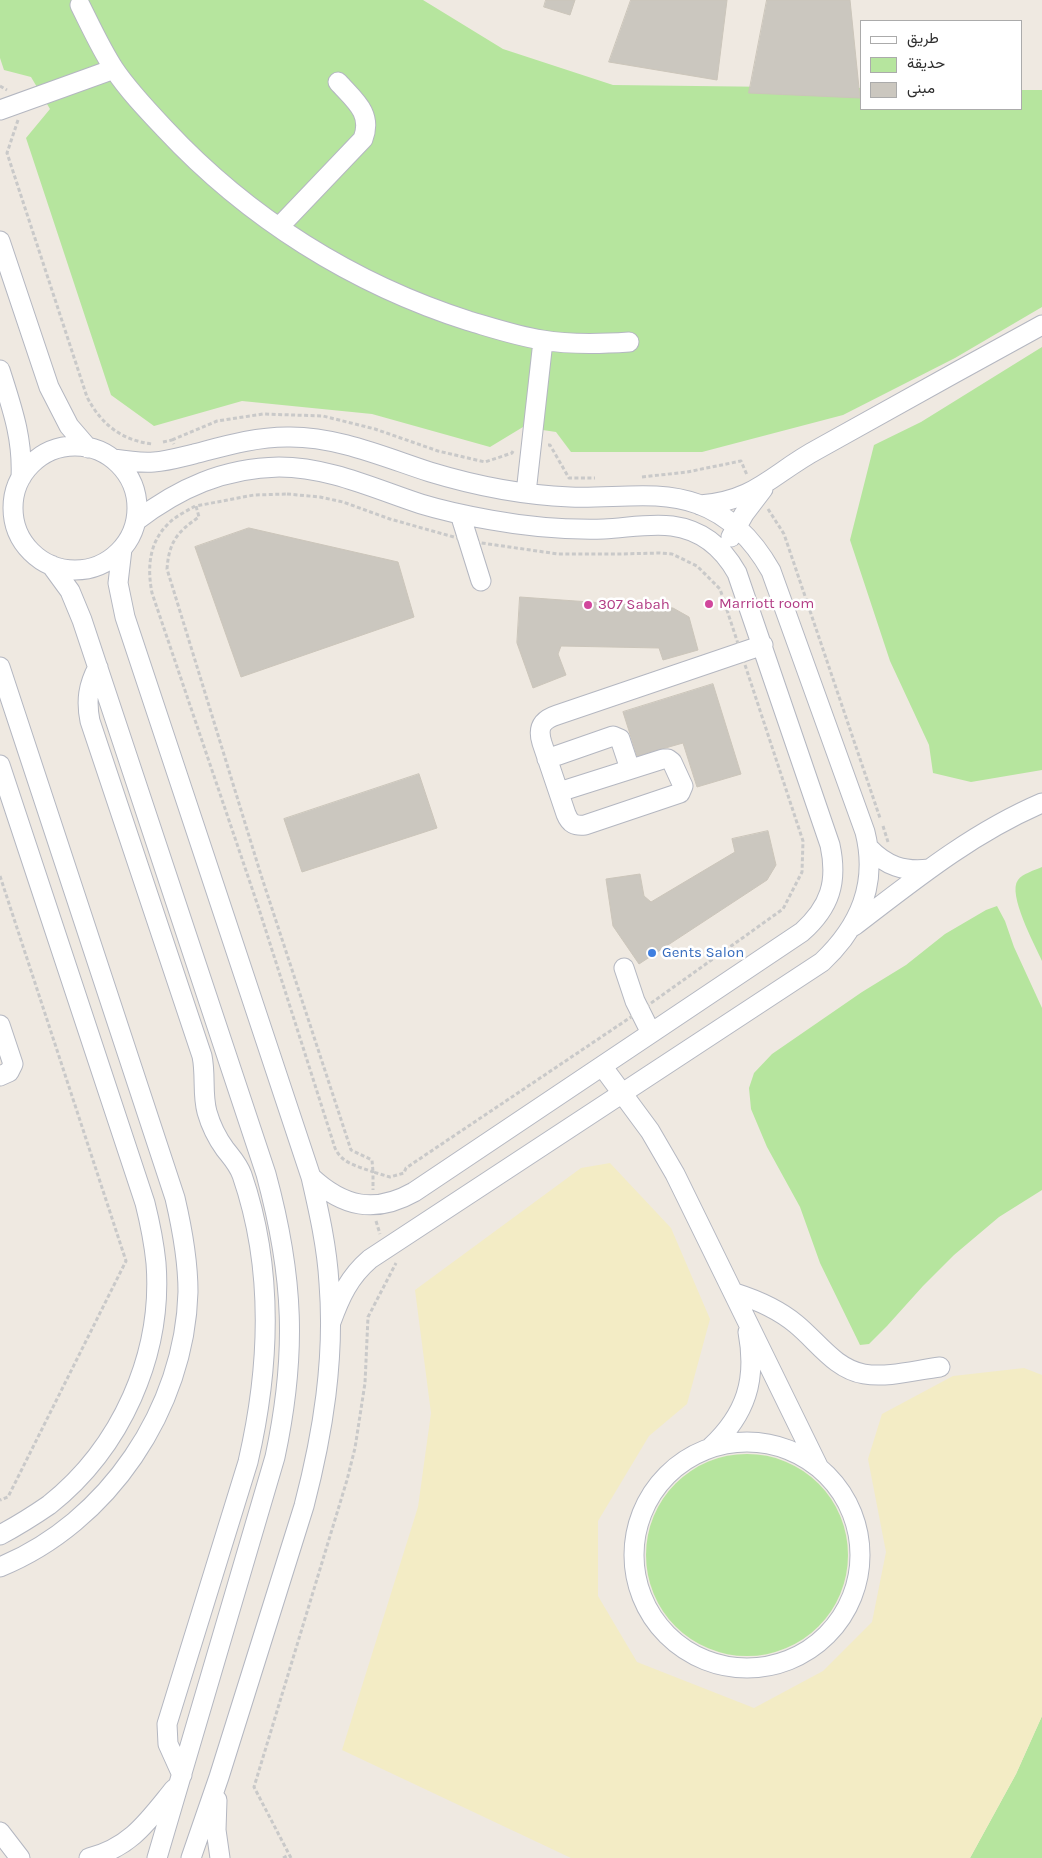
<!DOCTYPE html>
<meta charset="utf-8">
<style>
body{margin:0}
#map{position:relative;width:1042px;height:1858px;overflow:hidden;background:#efe9e1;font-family:Karla,Vazirmatn,sans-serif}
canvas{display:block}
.legend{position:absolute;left:860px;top:20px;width:162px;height:90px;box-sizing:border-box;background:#fff;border:1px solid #ababab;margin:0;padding:6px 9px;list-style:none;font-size:15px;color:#2e2e2e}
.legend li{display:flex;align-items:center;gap:10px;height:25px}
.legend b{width:25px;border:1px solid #ababab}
</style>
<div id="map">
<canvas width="1042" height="1858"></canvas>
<ul class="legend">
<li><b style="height:6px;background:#fff"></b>طريق</li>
<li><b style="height:14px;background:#b6e59e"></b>حديقة</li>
<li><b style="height:14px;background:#cbc7bf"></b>مبنى</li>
</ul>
</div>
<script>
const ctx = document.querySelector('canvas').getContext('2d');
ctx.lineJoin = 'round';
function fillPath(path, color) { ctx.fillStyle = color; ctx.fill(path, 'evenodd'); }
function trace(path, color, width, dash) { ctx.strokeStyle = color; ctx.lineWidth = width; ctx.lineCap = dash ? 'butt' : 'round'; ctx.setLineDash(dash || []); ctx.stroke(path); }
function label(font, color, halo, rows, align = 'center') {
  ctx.font = font + ' Karla,sans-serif'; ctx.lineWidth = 5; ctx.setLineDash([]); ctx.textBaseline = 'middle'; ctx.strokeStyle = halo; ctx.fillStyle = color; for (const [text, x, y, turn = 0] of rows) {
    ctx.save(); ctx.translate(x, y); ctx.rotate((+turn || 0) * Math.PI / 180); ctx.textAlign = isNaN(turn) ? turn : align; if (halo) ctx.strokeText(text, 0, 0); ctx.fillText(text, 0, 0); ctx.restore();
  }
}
fillPath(new Path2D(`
 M 0,0 L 423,0 L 503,49 L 613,85 L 861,88 L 861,109 L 1021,109 L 1021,90 L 1042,90 L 1042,307 L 955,358 L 843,415 L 702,452 L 571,452 L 556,432 L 523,427 L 490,447 L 372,414 L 242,401 L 154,426 L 111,395 L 26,138 L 50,109 L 31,77 L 4,70 L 0,58 Z
 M 1042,347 L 1042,770 L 971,782 L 933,773 L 929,745 L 890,661 L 850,540 L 874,445 L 921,422 Z
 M 1042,867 L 1042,961 C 1035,945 1007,894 1018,880 C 1022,874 1035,870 1042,867 Z
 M 997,906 L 1005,921 L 1014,947 L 1042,1008 L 1042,1190 L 999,1217 L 954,1255 L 923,1286 L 887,1326 L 869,1344 L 860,1345 L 820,1263 L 800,1207 L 767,1147 L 751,1109 L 749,1088 L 754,1073 L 772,1054 L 862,992 L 906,965 L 945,934 L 986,910 Z
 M646 1555a101 101 0 1 1 202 0a101 101 0 1 1-202 0Z
 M 1042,1716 L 1042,1858 L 970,1858 L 1016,1774 Z`), '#b6e59e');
fillPath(new Path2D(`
 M 610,1163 L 671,1228 L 710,1319 L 687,1404 L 649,1436 L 598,1521 L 598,1596 L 637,1662 L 754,1708 L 823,1671 L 872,1622 L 886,1552 L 868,1459 L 882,1414 L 953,1376 L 1024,1368 L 1042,1375 L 1042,1716 L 1016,1774 L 970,1858 L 571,1858 L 342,1750 L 418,1507 L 431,1413 L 415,1290 L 581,1168 Z`), '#f3ecc5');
const building = new Path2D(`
 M 546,0 L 575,0 L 570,15 L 544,7 Z
 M 631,0 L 727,0 L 717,80 L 609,62 Z
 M 767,0 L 850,0 L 860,98 L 749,93 Z
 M 249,528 L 398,562 L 414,617 L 241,677 L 195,547 Z
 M 520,597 L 673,608 L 689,617 L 698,650 L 663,660 L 659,648 L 561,646 L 558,654 L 566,675 L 533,688 L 517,643 Z
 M 713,684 L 741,774 L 697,787 L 683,743 L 637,756 L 623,712 Z
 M 419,774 L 437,828 L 302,872 L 284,819 Z
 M 768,831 L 776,865 L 767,880 L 639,964 L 613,926 L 606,879 L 640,874 L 644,896 L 651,902 L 735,852 L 732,839 Z`);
fillPath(building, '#cbc7bf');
trace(building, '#cbc5ba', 1);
const minor = new Path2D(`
 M 80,5 C 91,27 101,49 114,69 C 128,90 147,110 165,129 C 248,218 353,284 469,321 C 493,328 517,336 542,340 C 571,345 600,344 629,342
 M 0,110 L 114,69
 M 279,227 L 363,139 C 373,113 354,100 338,82
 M 0,241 L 49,387 L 69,426 L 88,448
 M 0,370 C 12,408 23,438 21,478
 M13 508a62 62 0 1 1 124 0a62 62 0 1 1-124 0Z
 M 113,459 C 126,461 140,463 154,462 C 168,461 181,457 194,454 C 225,446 255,437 287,437 C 336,436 384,457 430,472 C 476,486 522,495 570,497 C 613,499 658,489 698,504 C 731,516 754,541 771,571 L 865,832 C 878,884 860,926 822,962 L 370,1259 C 349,1277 340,1297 331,1322
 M 526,493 L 543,341
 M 700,505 C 756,501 773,473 818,449 C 893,407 967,366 1042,325
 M 460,514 L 481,581
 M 136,521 C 179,488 224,468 279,467 C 329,467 375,489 421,504 C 444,511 468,516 491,520 C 529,527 566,530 604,529 C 626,528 650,523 672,526 C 702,530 723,548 737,573 L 830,845 C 838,882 830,907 802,932 L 414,1192 C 375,1214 343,1207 311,1177
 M 731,537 L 744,514 L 763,489
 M 122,549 L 118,583 L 125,617 L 311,1177 C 319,1212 327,1247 329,1283 C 335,1359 323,1433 304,1506 L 219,1777 L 191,1858
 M 51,565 L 70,591 L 82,620 L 266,1174 C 294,1277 297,1354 275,1457 L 157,1858
 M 0,667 L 175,1198 C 182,1228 188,1261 188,1292 C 185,1408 108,1523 0,1567
 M 98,667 C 88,685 86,701 90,721 L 202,1056 C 206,1075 202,1094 207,1112 C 211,1126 217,1138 225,1149 C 232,1158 238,1164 242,1175 C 274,1268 270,1367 248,1462 L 167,1724 L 168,1744 L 182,1775
 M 547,759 L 613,736 L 620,739 L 630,769
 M 0,765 L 145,1203 C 150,1223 154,1243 156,1263 C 163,1355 121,1448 49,1505 C 33,1516 17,1526 0,1535
 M 559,792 L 663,759 L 668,759 L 672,762 L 683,786 L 680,793 L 585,825 C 575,826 570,824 566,814 L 542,743 C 537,727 542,720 557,715 L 763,645
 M 869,848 C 886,866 904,872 929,869
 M 854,926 C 914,880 972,833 1042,803
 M 624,968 L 635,1001 L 651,1033
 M 0,1025 L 13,1064 L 9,1072 L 0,1076
 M 602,1066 L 650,1131 L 675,1174 L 818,1466
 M 735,1293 C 757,1300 778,1309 796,1324 C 818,1342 835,1369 864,1374 C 888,1378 916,1370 940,1367
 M634 1555a113 113 0 1 1 226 0a113 113 0 1 1-226 0Z
 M 711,1447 C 746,1414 757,1380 748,1332
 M 217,1800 L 216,1830 L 220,1858
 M 0,1832 L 20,1858
 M 89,1858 C 131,1847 148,1821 174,1789`);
trace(minor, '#b4b7c1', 21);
trace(new Path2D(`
 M 0,86 L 7,90
 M 18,120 L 7,153 L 87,397 C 101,424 121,440 152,444
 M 172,440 L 217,421 L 263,414 L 323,416 L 375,429 L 438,451 L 485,462 L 512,453 L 513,451
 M 163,442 L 172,440 L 174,444
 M 548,445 L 550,445 L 569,478 L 595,478
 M 642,477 L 687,472 L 741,461 L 747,475
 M 287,494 L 320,497 L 343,502 L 390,519 L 468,541 L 558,554 L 619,554 L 659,553 L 672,554 L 697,566 L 720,589 L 803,841 L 802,872 L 783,909 L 640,1011 L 406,1168 L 404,1173 L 390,1177 L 373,1172 L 372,1160 L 351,1150 L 261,875 L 167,569 C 169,542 177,532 199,517 L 196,506 L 254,495 Z
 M 195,506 C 187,511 176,516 169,523 C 149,542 147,567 152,593 L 259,909 L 335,1148 C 342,1164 358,1166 373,1172 L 373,1190
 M 768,509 L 784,534 L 880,818
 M 883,826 L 888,842
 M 0,876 L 126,1261 L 8,1497 L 0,1500
 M 376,1221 L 380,1234
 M 283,1858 L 289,1855
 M 291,1858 L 254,1787 L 347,1480 L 355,1448 L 365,1383 L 368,1317 L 396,1263`), '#c9c9c9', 3, [4, 2.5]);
trace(minor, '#fff', 19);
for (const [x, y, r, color] of [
 [709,604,5,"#d1479c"],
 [588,605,5,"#d1479c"],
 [652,953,5,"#3f7fe0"]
]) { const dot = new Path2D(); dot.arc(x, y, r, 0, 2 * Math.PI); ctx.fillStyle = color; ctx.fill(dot); trace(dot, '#fff', 2); }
label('15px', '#b23c85', '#fff', [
 ["Marriott room",719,604],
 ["307 Sabah",598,605]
], 'left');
label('15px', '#366cbe', '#fff', [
 ["Gents Salon",662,953]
], 'left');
</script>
